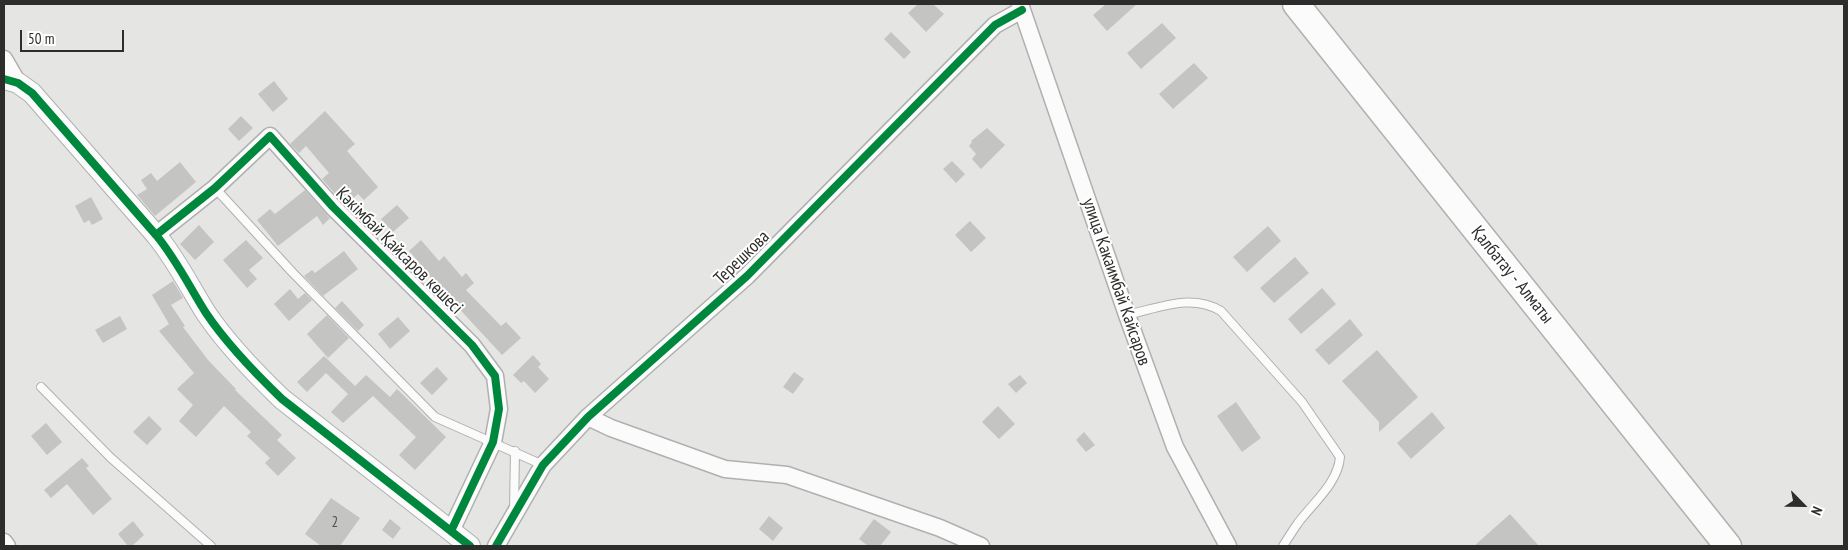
<!DOCTYPE html>
<meta charset="utf-8">
<style>
body{margin:0}
#map{position:relative;width:1848px;height:550px;overflow:hidden;background:#e5e5e3;font-family:"PT Sans Narrow",sans-serif}
canvas{display:block}
.frame{position:absolute;inset:0;border:5px solid #2d2d2b;pointer-events:none}
.north{position:absolute;left:1778px;top:480px;width:50px;height:50px;-webkit-text-stroke:4px #fff;paint-order:stroke;rotate:113deg;font-size:14px;font-weight:700;line-height:20px;text-align:center;color:#2d2d2b}
.north::after{content:'';display:block;margin:auto;width:18px;height:22px;background:#2d2d2b;clip-path:polygon(50% 0,100% 100%,50% 72%,0 100%)}
.scale{position:absolute;left:20px;top:30px;width:104px;height:22px;box-sizing:border-box;border:2px solid #2d2d2b;border-top:0;padding-left:6px;font-size:15px;line-height:18px;white-space:nowrap;color:#2d2d2b;-webkit-text-stroke:4px #fff;paint-order:stroke}
</style>
<div id="map">
<canvas width="1848" height="550"></canvas>
<div class="frame"></div>
<div class="north">N</div>
<div class="scale">50 m</div>
</div>
<script>
const ctx = document.querySelector('canvas').getContext('2d');
ctx.lineJoin = 'round';
function fillPath(path, color) { ctx.fillStyle = color; ctx.fill(path, 'evenodd'); }
function trace(path, color, width, dash) { ctx.strokeStyle = color; ctx.lineWidth = width; ctx.lineCap = dash ? 'butt' : 'round'; ctx.setLineDash(dash || []); ctx.stroke(path); }
function label(font, color, halo, rows, align = 'center') {
  ctx.font = font + ' "PT Sans Narrow",sans-serif'; ctx.lineWidth = 4; ctx.setLineDash([]); ctx.textBaseline = 'middle'; ctx.strokeStyle = halo; ctx.fillStyle = color; for (const [text, x, y, turn = 0] of rows) {
    ctx.save(); ctx.translate(x, y); ctx.rotate((+turn || 0) * Math.PI / 180); ctx.textAlign = isNaN(turn) ? turn : align; if (halo) ctx.strokeText(text, 0, 0); ctx.fillText(text, 0, 0); ctx.restore();
  }
}
fillPath(new Path2D(`
 M 918,4 L 933,4 L 944,14 L 926,32 L 908,13 Z
 M 1106,4 L 1137,4 L 1107,31 L 1093,15 Z
 M 1162,23 L 1176,38 L 1141,69 L 1127,53 Z
 M 891,32 L 911,52 L 904,59 L 884,39 Z
 M 1194,63 L 1208,78 L 1173,109 L 1159,94 Z
 M 274,81 L 288,99 L 273,112 L 258,94 Z
 M 325,111 L 355,144 L 347,151 L 378,187 L 364,200 L 358,194 L 345,205 L 322,179 L 329,173 L 306,146 L 299,153 L 290,144 Z
 M 241,116 L 253,128 L 239,141 L 228,129 Z
 M 987,128 L 1005,145 L 981,169 L 972,159 L 976,154 L 969,146 L 972,142 L 971,141 Z
 M 952,161 L 965,174 L 956,183 L 943,169 Z
 M 180,162 L 196,182 L 155,216 L 137,195 L 147,189 L 141,180 L 151,173 L 157,181 Z
 M 305,190 L 330,218 L 323,225 L 317,216 L 278,246 L 257,220 L 270,209 L 275,214 Z
 M 91,197 L 103,219 L 92,225 L 89,220 L 84,223 L 75,206 Z
 M 397,205 L 409,218 L 393,232 L 381,219 Z
 M 970,221 L 986,238 L 971,252 L 955,235 Z
 M 199,225 L 214,242 L 195,260 L 180,244 Z
 M 1268,226 L 1281,241 L 1247,272 L 1233,257 Z
 M 246,240 L 263,258 L 249,270 L 257,279 L 247,288 L 223,260 Z
 M 421,240 L 439,261 L 444,256 L 462,277 L 466,273 L 474,283 L 466,290 L 501,326 L 506,322 L 521,338 L 502,355 L 452,301 L 449,304 L 424,268 L 409,251 Z
 M 344,251 L 358,269 L 323,296 L 304,276 L 312,270 L 315,273 Z
 M 1295,257 L 1309,273 L 1274,303 L 1260,288 Z
 M 173,281 L 183,298 L 171,305 L 185,326 L 183,327 L 208,360 L 236,389 L 235,390 L 282,435 L 277,440 L 296,458 L 278,476 L 265,463 L 270,458 L 247,436 L 251,432 L 224,406 L 196,437 L 179,421 L 193,405 L 177,389 L 194,373 L 159,331 L 169,324 L 152,295 Z
 M 1322,288 L 1336,304 L 1301,334 L 1288,319 Z
 M 290,289 L 298,299 L 305,293 L 312,300 L 289,321 L 274,304 Z
 M 342,301 L 364,325 L 358,331 L 335,308 Z
 M 327,315 L 349,338 L 328,358 L 307,334 Z
 M 120,316 L 127,329 L 103,343 L 95,330 Z
 M 398,317 L 410,331 L 390,349 L 378,334 Z
 M 1350,319 L 1363,335 L 1329,365 L 1315,350 Z
 M 1377,350 L 1418,397 L 1379,432 L 1379,422 L 1342,381 Z
 M 533,355 L 541,364 L 538,367 L 549,379 L 535,393 L 524,381 L 521,383 L 513,375 Z
 M 324,356 L 355,386 L 366,375 L 390,397 L 397,389 L 446,437 L 415,470 L 399,455 L 416,437 L 373,396 L 343,423 L 331,412 L 348,394 L 326,373 L 307,392 L 297,382 Z
 M 437,367 L 448,379 L 432,395 L 420,383 Z
 M 794,372 L 804,379 L 793,394 L 783,387 Z
 M 1020,375 L 1027,383 L 1016,393 L 1008,384 Z
 M 1236,402 L 1261,438 L 1242,452 L 1217,416 Z
 M 998,406 L 1015,424 L 999,439 L 982,422 Z
 M 1432,412 L 1445,428 L 1411,459 L 1397,443 Z
 M 149,416 L 162,429 L 147,445 L 133,432 Z
 M 46,423 L 62,442 L 47,455 L 31,436 Z
 M 1084,432 L 1095,445 L 1086,452 L 1076,440 Z
 M 82,458 L 89,466 L 86,468 L 112,499 L 93,515 L 67,484 L 51,498 L 44,490 Z
 M 331,498 L 360,518 L 340,546 L 321,546 L 305,534 Z
 M 1510,514 L 1539,546 L 1474,546 Z
 M 769,516 L 783,528 L 773,541 L 759,529 Z
 M 390,519 L 401,528 L 393,539 L 382,530 Z
 M 874,519 L 891,532 L 880,546 L 868,546 L 859,539 Z
 M 133,521 L 144,535 L 132,546 L 128,546 L 118,534 Z`), '#c4c5c3');
const service = new Path2D(`
 M 215,188 L 293,273 L 435,417 L 543,465
 M 1127,315 C 1159,308 1191,293 1221,311 L 1302,402 L 1340,457 C 1338,483 1313,503 1298,523 C 1293,530 1288,538 1283,546
 M 41,387 L 111,458 L 211,546
 M 514,510 L 515,451`);
const minor = new Path2D(`
 M 1020,4 L 1127,315 L 1175,447 L 1228,546
 M 4,59 L 18,83
 M 156,235 L 215,188 L 270,136 L 333,207 L 472,345 L 495,376 L 499,409 L 493,442 L 451,531
 M 588,417 L 611,428 L 725,469 L 787,475 L 940,528 L 981,546
 M 4,542 L 7,546
 M 496,546 L 543,465 L 588,417 L 747,276 L 995,25 L 1022,10`);
const tertiary = new Path2D(`
 M 4,79 L 18,83 L 32,93 L 156,235 C 176,259 189,286 206,313 C 226,343 256,374 282,399 L 470,546`);
const trunk = new Path2D(`
 M 1296,4 L 1728,546`);
trace(service, '#b0b1af', 10);
trace(minor, '#b0b1af', 19);
trace(tertiary, '#b0b1af', 22);
trace(trunk, '#b0b1af', 29);
trace(service, '#fbfbfb', 8);
trace(minor, '#fbfbfb', 16);
trace(tertiary, '#fbfbfb', 20);
trace(trunk, '#fbfbfb', 26);
trace(new Path2D(`
 M 4,79 L 18,83 L 32,93 L 156,235 C 176,259 189,286 206,313 C 226,343 256,374 282,399 L 470,546
 M 156,235 L 215,188 L 270,136 L 333,207 L 472,345 L 495,376 L 499,409 L 493,442 L 451,531
 M 496,546 L 543,465 L 588,417 L 747,276 L 995,25 L 1022,10`), '#00873e', 8);
label('15px', '#535351', null, [
 ["2",335,523]
]);
label('18px', '#2d2d2b', '#fff', [
 ["Кәкімбай Қайсаров көшесі",399,251,45],
 ["Терешкова",742,258,-44],
 ["Қалбатау - Алматы",1512,275,51],
 ["улица Какаимбай Кайсаров",1116,282,71]
]);
</script>
